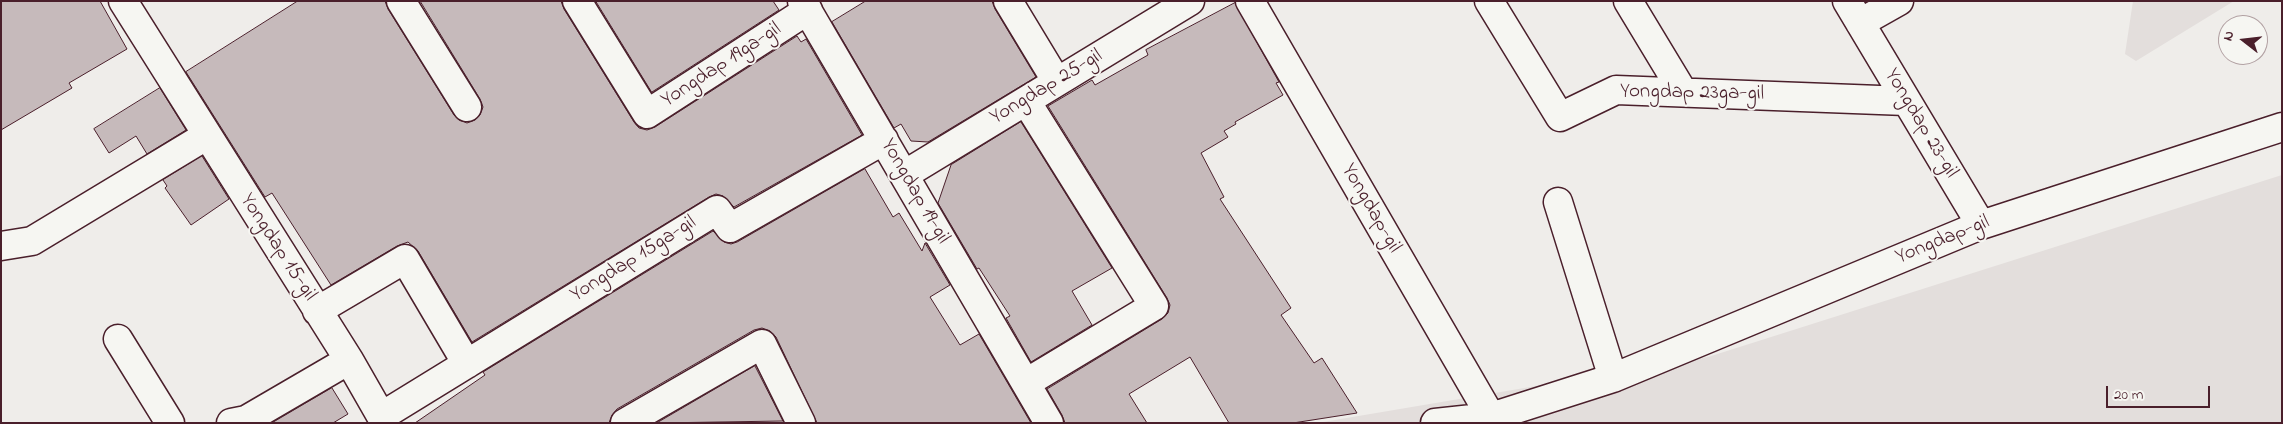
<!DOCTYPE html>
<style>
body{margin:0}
#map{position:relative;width:2283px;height:424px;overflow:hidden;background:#efedea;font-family:"Indie Flower",sans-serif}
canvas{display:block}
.frame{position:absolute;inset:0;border:2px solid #4a1f2b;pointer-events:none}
.north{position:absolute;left:2218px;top:15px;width:50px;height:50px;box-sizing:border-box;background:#f6f6f2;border:1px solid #b1a0a2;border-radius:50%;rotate:286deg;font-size:14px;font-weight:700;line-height:20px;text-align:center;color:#4a1f2b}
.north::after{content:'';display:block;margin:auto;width:18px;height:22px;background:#4a1f2b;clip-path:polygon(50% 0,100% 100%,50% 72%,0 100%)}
.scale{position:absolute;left:2106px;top:386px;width:104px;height:22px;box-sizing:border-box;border:2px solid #4a1f2b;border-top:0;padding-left:6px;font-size:15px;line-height:18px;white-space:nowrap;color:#4a1f2b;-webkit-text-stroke:4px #f6f6f2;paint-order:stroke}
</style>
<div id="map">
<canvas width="2283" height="424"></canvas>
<div class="frame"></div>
<div class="north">N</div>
<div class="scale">20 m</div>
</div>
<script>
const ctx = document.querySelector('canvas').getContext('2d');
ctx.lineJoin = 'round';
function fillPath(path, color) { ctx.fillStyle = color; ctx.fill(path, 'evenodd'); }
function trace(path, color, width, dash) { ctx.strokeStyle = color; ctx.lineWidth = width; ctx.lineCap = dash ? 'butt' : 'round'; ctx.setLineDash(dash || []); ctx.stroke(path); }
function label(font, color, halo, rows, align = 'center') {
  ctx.font = font + ' "Indie Flower",sans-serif'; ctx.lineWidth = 4; ctx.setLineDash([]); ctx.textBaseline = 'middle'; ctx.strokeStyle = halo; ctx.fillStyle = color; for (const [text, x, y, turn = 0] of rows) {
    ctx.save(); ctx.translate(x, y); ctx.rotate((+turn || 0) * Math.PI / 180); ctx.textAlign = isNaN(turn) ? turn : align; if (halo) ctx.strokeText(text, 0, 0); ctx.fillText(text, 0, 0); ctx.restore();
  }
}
fillPath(new Path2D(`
 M 2133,1 L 2234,1 L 2136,61 L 2125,54 Z
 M 2282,175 L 2282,423 L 1317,423 L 1708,357 Z`), '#e3dedc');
const building = new Path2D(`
 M 1,1 L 100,1 L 127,49 L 69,83 L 72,88 L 1,130 Z
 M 298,1 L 385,1 L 388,9 L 454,115 L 459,120 L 467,123 L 475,120 L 480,115 L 483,107 L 480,99 L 420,1 L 561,1 L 564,9 L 634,122 L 639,128 L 647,130 L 655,127 L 797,36 L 801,42 L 806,39 L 862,135 L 734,207 L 723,196 L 716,194 L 709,197 L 472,342 L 418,251 L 408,242 L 397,246 L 331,285 L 272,193 L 265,197 L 186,72 Z
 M 596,1 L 773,1 L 779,10 L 652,92 Z
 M 866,1 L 992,1 L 995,9 L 1036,77 L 928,142 L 911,141 L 901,124 L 894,128 L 832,22 Z
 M 1235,3 L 1279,82 L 1276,83 L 1283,95 L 1235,122 L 1236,124 L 1224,131 L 1228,137 L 1201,153 L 1224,197 L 1220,199 L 1291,308 L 1281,315 L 1314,363 L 1322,358 L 1357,413 L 1293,423 L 1229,423 L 1190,357 L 1129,394 L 1147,423 L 1065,423 L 1062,415 L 1047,389 L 1162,319 L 1168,313 L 1170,305 L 1167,298 L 1048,106 L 1092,80 L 1095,85 L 1148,55 L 1146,50 Z
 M 160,88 L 186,130 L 147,154 L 136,136 L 109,153 L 94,129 Z
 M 1021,122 L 1112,268 L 1072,291 L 1092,325 L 1031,362 L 1006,318 L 1010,316 L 979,268 L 977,269 L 938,203 L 951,165 Z
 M 202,156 L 229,199 L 191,225 L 165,188 L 167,186 L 163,180 Z
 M 865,169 L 893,217 L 899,213 L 922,251 L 925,243 L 950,285 L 930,297 L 960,345 L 979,334 L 1031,423 L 817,423 L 776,337 L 770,331 L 762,328 L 754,330 L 617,409 L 612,415 L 609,423 L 415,423 L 485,375 L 483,372 L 713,231 L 724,242 L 731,244 L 737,242 Z
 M 755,366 L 783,421 L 657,423 Z
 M 332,388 L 348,414 L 333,423 L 272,423 Z`);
fillPath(building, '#c6babb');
trace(building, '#4a1f2b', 1);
const minor = new Path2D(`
 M 123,1 L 349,360 L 385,423
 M 401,1 L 467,107
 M 577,1 L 647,114 L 808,10
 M 802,1 L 1049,423
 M 1008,1 L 1057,82
 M 1250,1 L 1491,417
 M 1489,1 L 1560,117 L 1616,90 L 1906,101
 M 1628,1 L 1683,92
 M 1847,1 L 1981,225
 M 1860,23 L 1899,1
 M 1026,101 L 1154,306 L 1026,383
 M 904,175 L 1190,1
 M 1558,202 L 1613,378
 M 1,246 L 32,241 L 206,136
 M 317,311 L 405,259 L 467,364
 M 118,339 L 170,423
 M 382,416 L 717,210 L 730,228 L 884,140
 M 231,423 L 246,420 L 349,360
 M 625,423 L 762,344 L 801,423
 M 1435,423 L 1491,417 L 1613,378 L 1981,225 L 2282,127`);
trace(minor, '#4a1f2b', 31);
trace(minor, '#f6f6f2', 28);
label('21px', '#4a1f2b', '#f6f6f2', [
 ["Yongdap 19ga-gil",722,66,-33],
 ["Yongdap 25-gil",1047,88,-31],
 ["Yongdap 23ga-gil",1692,94,1],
 ["Yongdap 23-gil",1920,124,59],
 ["Yongdap 19-gil",914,192,60],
 ["Yongdap-gil",1370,209,60],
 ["Yongdap-gil",1943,241,-22],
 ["Yongdap 15-gil",277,248,57],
 ["Yongdap 15ga-gil",634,260,-32]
]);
</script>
